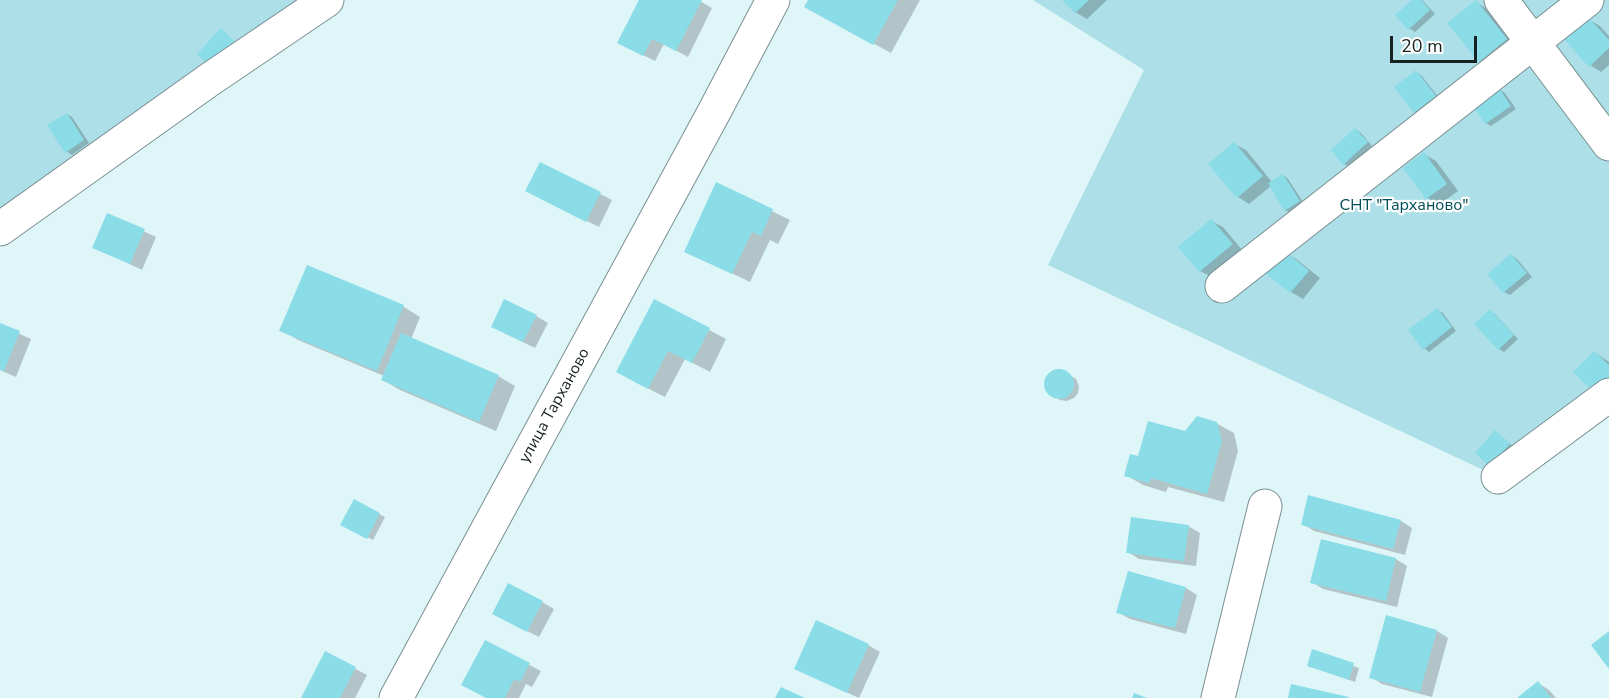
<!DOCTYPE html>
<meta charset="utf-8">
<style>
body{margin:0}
#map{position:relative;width:1609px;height:698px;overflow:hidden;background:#dff6f9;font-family:"Nunito Sans",sans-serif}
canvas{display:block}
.scale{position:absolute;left:1390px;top:36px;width:87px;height:27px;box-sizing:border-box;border:3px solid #182122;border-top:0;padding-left:8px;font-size:18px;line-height:21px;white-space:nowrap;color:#182122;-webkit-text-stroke:4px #fefefe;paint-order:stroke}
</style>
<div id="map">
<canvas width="1609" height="698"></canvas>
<div class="scale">20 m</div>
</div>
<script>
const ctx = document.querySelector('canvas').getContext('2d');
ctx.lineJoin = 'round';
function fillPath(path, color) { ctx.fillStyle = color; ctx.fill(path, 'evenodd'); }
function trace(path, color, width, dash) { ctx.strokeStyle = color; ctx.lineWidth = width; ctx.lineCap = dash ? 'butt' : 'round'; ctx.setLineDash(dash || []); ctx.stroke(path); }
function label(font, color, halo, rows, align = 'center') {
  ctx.font = font + ' "Nunito Sans",sans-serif'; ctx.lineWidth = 4.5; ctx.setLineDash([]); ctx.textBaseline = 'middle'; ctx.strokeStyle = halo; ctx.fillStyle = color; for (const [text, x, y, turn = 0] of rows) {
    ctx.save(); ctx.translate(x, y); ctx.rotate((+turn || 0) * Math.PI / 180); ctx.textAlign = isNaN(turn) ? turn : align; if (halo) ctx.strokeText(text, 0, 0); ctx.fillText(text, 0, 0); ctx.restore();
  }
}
fillPath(new Path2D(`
 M 0,0 L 315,0 L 0,227 Z
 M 1033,0 L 1609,0 L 1609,395 L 1498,477 L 1048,265 L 1144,70 Z`), '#acdfe7');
fillPath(new Path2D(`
 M 641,0 L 698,0 L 712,8 L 688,57 L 664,44 L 655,61 L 631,49 Z
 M 810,0 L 920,0 L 891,53 L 823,16 Z
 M 1064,0 L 1107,0 L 1087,19 L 1075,12 Z
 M 1414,0 L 1422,0 L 1435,14 L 1415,32 L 1409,28 Z
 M 1476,2 L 1487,9 L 1518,46 L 1492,67 L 1480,61 Z
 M 1588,19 L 1600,26 L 1609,36 L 1609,65 L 1601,72 L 1590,65 Z
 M 1416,72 L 1421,75 L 1440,99 L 1421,115 L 1415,112 L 1396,87 Z
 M 1499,89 L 1505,93 L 1516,109 L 1491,126 L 1486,123 Z
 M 67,114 L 72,117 L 89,143 L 72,155 L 66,151 Z
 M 1355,129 L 1361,133 L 1372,146 L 1350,167 L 1344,164 Z
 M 1234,144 L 1246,150 L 1272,182 L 1283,175 L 1288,179 L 1305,205 L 1291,213 L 1285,210 L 1271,186 L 1249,204 L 1238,197 Z
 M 1424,154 L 1436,161 L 1458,191 L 1439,205 L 1428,198 L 1405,168 Z
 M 540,164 L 612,200 L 599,227 L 539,197 Z
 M 717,184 L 790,220 L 778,244 L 770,240 L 750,282 L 686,251 Z
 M 108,215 L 156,237 L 142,270 L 94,247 Z
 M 1211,221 L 1223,227 L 1243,251 L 1212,277 L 1200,271 Z
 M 1285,252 L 1296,259 L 1320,278 L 1303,299 L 1291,292 L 1268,272 Z
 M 1512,256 L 1517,259 L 1532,277 L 1510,295 L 1504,292 Z
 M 307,267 L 404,307 L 420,317 L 411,339 L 498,376 L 515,386 L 496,431 L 400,390 L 383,380 L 384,376 L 298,340 L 281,330 Z
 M 655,301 L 726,339 L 710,372 L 685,359 L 665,397 L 635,382 Z
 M 1437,310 L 1443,313 L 1456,331 L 1429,352 L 1424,348 Z
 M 1490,311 L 1495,314 L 1518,339 L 1504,352 L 1499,349 Z
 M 536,316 L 548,323 L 535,348 L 504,333 Z
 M 0,325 L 31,339 L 16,377 L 0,370 Z
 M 1594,352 L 1609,362 L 1609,401 Z
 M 1057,370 L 1064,371 L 1076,379 L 1079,386 L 1078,393 L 1074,398 L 1067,401 L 1060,400 L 1048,392 L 1045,385 L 1046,378 L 1050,373 Z
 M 1216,423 L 1234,433 L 1238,451 L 1224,502 L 1168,487 L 1166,492 L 1143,485 L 1126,475 L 1139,458 L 1186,433 Z
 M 1496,432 L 1515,448 L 1496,468 Z
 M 354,502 L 385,517 L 373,540 L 342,524 Z
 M 1401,521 L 1412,528 L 1405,555 L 1314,531 L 1303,524 Z
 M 1188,526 L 1200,533 L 1196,566 L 1139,559 L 1128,552 Z
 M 1396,559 L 1407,566 L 1397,607 L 1323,589 L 1312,582 Z
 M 1186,588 L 1197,595 L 1186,634 L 1130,619 L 1118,612 Z
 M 542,602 L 554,609 L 539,637 L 505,620 Z
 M 1387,617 L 1437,631 L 1448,638 L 1432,697 L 1382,684 L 1371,677 Z
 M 485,642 L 541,671 L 532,687 L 526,684 L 519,698 L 487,698 Z
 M 868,645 L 880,652 L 859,698 L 808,675 Z
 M 1313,651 L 1359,668 L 1355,682 L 1308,665 Z
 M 325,653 L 367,675 L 355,698 L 302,698 Z
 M 1538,683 L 1549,690 L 1556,698 L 1520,698 Z`), '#0003');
fillPath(new Path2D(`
 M 639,0 L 702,0 L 676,51 L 652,39 L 643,56 L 617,43 Z
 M 808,0 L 898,0 L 873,45 L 804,7 Z
 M 1062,0 L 1089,0 L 1075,13 Z
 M 1412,0 L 1421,0 L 1430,10 L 1408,30 L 1395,15 Z
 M 1476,0 L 1507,39 L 1479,62 L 1447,23 Z
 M 1588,17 L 1609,40 L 1609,48 L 1589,67 L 1564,39 Z
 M 221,28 L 236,43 L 212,69 L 197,54 Z
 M 1416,70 L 1436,96 L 1414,113 L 1394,87 Z
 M 1499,88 L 1511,106 L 1485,124 L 1473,106 Z
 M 67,113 L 84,140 L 65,153 L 47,125 Z
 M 1355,128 L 1368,142 L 1343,165 L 1331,150 Z
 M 1234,142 L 1263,176 L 1237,198 L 1208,164 Z
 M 1424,152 L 1447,184 L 1426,199 L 1403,168 Z
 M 540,162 L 601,192 L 586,222 L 525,191 Z
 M 1283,174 L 1300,201 L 1284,211 L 1268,183 Z
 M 716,182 L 773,209 L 761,236 L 752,232 L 732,274 L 684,252 Z
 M 107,213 L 145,229 L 130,264 L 92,248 Z
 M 1211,219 L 1233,244 L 1199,272 L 1178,247 Z
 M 1284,250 L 1309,271 L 1290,293 L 1265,273 Z
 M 1511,254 L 1527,273 L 1503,293 L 1487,274 Z
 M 307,265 L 404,305 L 377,371 L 279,331 Z
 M 504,299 L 537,315 L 523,342 L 491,327 Z
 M 654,299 L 710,328 L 692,363 L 668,351 L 648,389 L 616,372 Z
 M 1437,308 L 1452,327 L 1423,350 L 1408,330 Z
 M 1490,309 L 1514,335 L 1498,350 L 1474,324 Z
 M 0,323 L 20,331 L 4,371 L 0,370 Z
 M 401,333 L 499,375 L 479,422 L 381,380 Z
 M 1594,351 L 1609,365 L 1609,386 L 1599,397 L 1573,372 Z
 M1044 384a15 15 0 1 1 30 0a15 15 0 1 1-30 0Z
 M 1197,416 L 1217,422 L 1222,441 L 1207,494 L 1151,478 L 1149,483 L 1124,476 L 1130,454 L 1138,456 L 1148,421 L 1185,431 Z
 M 1495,430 L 1510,444 L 1489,466 L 1475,453 Z
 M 1308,495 L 1401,520 L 1393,549 L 1301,525 Z
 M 354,499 L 380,513 L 367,539 L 340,525 Z
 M 1131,517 L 1189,525 L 1184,561 L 1126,553 Z
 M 1321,539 L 1396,558 L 1386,601 L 1310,583 Z
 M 1128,571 L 1186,587 L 1175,628 L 1116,613 Z
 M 508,583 L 543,601 L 527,632 L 492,614 Z
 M 1386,615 L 1437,630 L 1420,692 L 1369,678 Z
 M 816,620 L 869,644 L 847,693 L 794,669 Z
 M 1609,631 L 1609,669 L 1591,645 Z
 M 485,640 L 530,663 L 520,682 L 514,679 L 505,698 L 486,698 L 461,685 Z
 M 1312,649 L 1354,663 L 1349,680 L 1307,666 Z
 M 325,651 L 356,667 L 340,698 L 301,698 Z
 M 1538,681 L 1551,698 L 1517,698 Z
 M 1291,684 L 1349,697 L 1348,698 L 1288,698 Z
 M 781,687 L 805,698 L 775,698 Z
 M 1134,693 L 1147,698 L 1132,698 Z`), '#8adce7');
const minor = new Path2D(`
 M 1501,0 L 1609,144
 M 0,229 L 209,80 L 327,0
 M 1222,286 L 1587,0
 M 1498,477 L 1609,395
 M 396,698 L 713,114 L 773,0
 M 1218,698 L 1265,506`);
trace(minor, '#7a8f92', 35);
trace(minor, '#fff', 33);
label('16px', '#004e56', '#fefefe', [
 ["СНТ \"Тарханово\"",1404,206]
]);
label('16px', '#182122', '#fefefe', [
 ["улица Тарханово",555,406,-61]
]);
</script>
